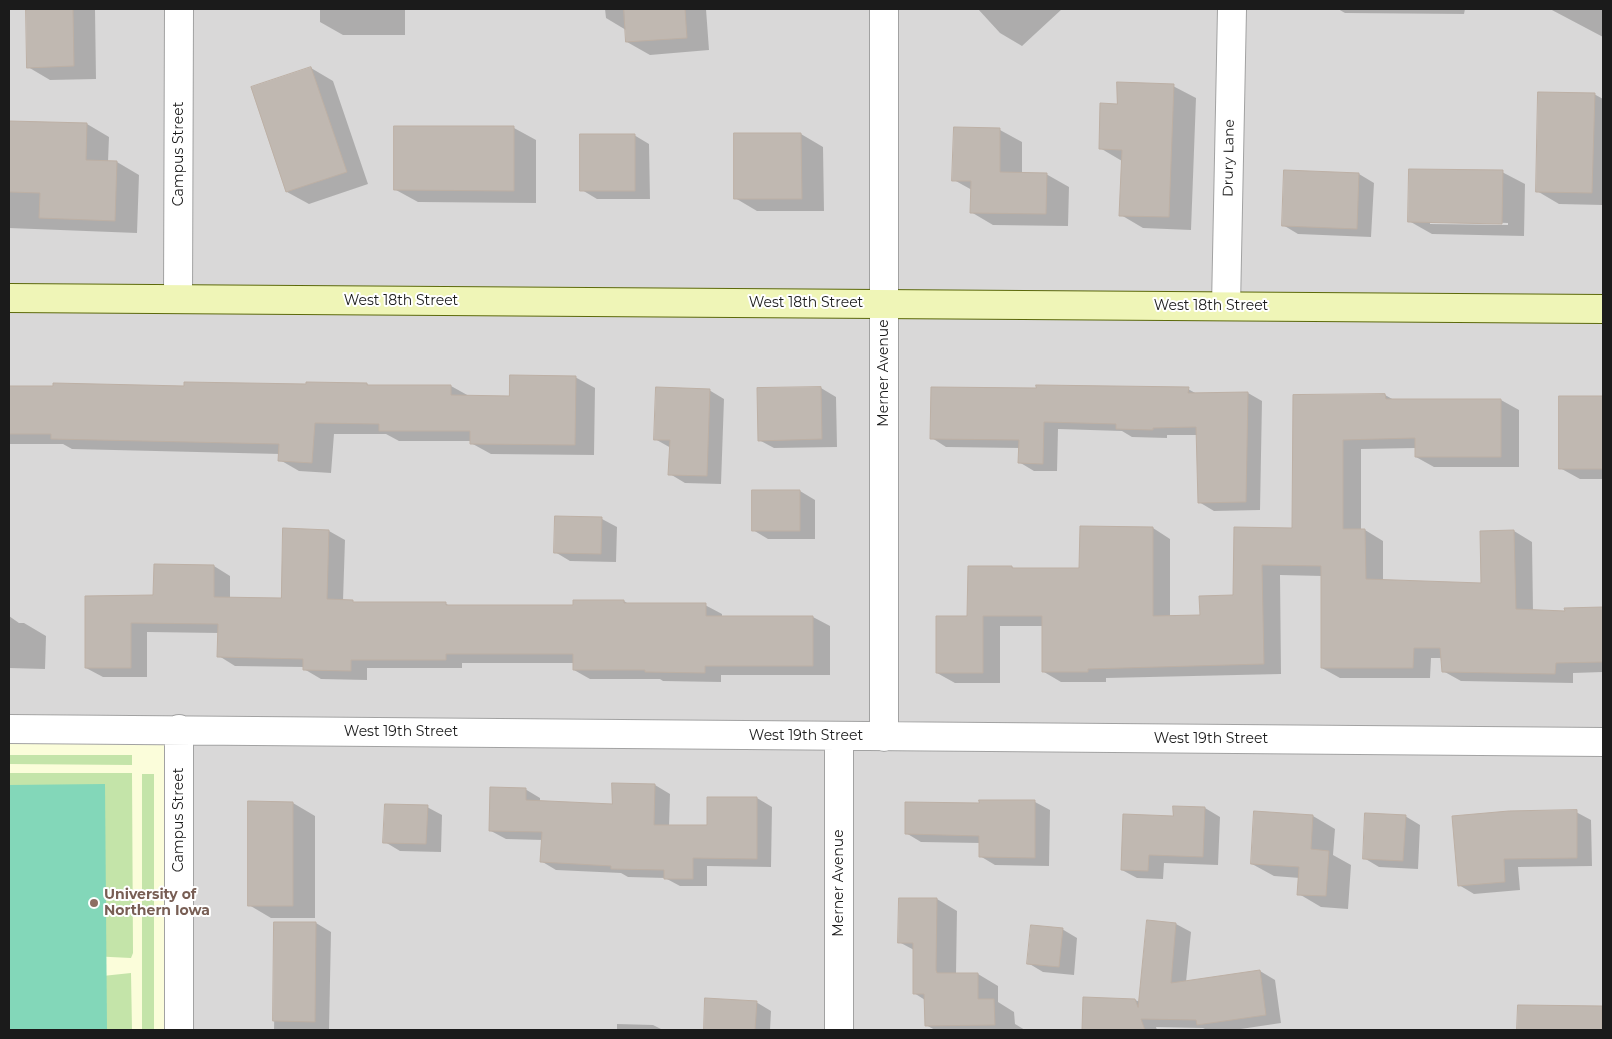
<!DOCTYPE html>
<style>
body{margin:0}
#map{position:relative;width:1612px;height:1039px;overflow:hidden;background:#ece9e1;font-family:Montserrat,sans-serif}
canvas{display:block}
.frame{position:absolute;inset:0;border:10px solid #1b1b1b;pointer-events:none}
</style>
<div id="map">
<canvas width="1612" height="1039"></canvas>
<div class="frame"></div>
</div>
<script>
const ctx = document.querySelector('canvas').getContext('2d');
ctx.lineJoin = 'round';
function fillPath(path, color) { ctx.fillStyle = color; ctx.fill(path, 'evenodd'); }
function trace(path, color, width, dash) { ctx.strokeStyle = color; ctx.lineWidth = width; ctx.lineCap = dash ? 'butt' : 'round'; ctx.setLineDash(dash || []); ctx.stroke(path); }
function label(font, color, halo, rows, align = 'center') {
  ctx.font = font + ' Montserrat,sans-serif'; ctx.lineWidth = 4; ctx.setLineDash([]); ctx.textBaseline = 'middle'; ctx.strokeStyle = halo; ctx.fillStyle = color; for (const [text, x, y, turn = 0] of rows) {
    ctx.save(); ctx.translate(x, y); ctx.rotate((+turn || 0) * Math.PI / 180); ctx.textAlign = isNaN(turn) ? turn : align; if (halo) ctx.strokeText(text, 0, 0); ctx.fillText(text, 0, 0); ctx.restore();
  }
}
fillPath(new Path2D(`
 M 9,9 L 1603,9 L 1603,1030 L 179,1030 L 178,776 L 197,717 L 9,714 Z`), '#d9d8d8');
fillPath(new Path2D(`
 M 9,729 L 136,730 L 164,745 L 178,776 L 179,1030 L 9,1030 Z`), '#fbfdda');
fillPath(new Path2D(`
 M 9,755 L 132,755 L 132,765 L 9,764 Z
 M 9,773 L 132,773 L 133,953 L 131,958 L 90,956 L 9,799 Z
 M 142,774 L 154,774 L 154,1030 L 142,1030 Z
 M 131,973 L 132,1030 L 97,1030 L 93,977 Z`), '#c4e4a9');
fillPath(new Path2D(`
 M 105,784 L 107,1030 L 9,1030 L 9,785 Z`), '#83d7b9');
fillPath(new Path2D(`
 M 27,9 L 95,9 L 96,79 L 50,80 L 28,67 Z
 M 320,9 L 405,9 L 405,35 L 343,35 L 320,22 Z
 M 605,9 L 706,9 L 709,50 L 650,55 L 627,42 L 626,30 L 606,18 Z
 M 978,9 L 1062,9 L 1022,46 L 1000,33 Z
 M 1338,9 L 1465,9 L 1464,14 L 1345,13 Z
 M 1550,9 L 1603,9 L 1603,37 Z
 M 311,68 L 333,81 L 368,184 L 309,204 L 287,192 Z
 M 1173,86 L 1196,98 L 1191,230 L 1143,228 L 1121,215 L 1122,161 L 1100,148 L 1118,105 Z
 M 1594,94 L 1603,99 L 1603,205 L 1559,204 L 1537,191 Z
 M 9,122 L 87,124 L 109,137 L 108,162 L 117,162 L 139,175 L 137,233 L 9,228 Z
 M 396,127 L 514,128 L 536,140 L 536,203 L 418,202 L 396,190 Z
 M 955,129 L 1000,130 L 1022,142 L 1022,174 L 1046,174 L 1069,187 L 1068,226 L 993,225 L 971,212 L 972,190 L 954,180 Z
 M 735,134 L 801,134 L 823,147 L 824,211 L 757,211 L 735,198 Z
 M 634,135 L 649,144 L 650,199 L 597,199 L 582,190 Z
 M 1502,172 L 1525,184 L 1524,236 L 1432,234 L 1409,221 ZM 1430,221 L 1508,223 L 1508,225 L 1430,224 Z
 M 1359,174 L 1374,183 L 1371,237 L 1298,234 L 1283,225 Z
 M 575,377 L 595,388 L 594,455 L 491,454 L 471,443 L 471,441 L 399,441 L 386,434 L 334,434 L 331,473 L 299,471 L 280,460 L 280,454 L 72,449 L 63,444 L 9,444 L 9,387 L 185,387 L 367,384 L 370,386 L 451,386 L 469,396 L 510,397 Z
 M 821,388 L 836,397 L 837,447 L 774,448 L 759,440 L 758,390 Z
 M 1188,389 L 1197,394 L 1248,393 L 1262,401 L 1260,510 L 1214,511 L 1199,502 L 1198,435 L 1167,435 L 1167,438 L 1132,437 L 1122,431 L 1058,429 L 1057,471 L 1034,471 L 1019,462 L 1020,448 L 946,447 L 932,438 Z
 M 709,390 L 724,399 L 721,484 L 685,483 L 670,474 L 671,448 L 655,439 Z
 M 1385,395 L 1394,400 L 1501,400 L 1519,410 L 1519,467 L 1434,467 L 1416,457 L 1416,448 L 1361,449 L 1361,530 L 1365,530 L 1383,541 L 1383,581 L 1482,584 L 1514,531 L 1532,542 L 1533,611 L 1566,612 L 1566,609 L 1603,608 L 1603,672 L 1573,673 L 1573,683 L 1461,681 L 1443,671 L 1442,658 L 1431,658 L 1430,678 L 1340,678 L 1322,668 L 1322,576 L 1280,575 L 1281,674 L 1106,678 L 1106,682 L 1061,682 L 1044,672 L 1044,626 L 1000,626 L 1000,683 L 955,683 L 937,673 L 968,617 L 1012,567 L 1015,569 L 1081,569 L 1153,528 L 1170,539 L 1170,617 L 1201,616 L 1234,596 L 1293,529 L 1294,397 Z
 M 1560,397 L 1603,397 L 1603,479 L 1580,479 L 1560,468 Z
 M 800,491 L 815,500 L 815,539 L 768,539 L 753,530 Z
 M 602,519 L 617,527 L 616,562 L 570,561 L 555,552 Z
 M 329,531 L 345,540 L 343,601 L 355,603 L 445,603 L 451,607 L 574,607 L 624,601 L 630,605 L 705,605 L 722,614 L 722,617 L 813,617 L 830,626 L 830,675 L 721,675 L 721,682 L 663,681 L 660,679 L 590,679 L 574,670 L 574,663 L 462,663 L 462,668 L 367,668 L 367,680 L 321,679 L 304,669 L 304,667 L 235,666 L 219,656 L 219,633 L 147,632 L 147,677 L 103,677 L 86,668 L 154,596 L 214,566 L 230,576 L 230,598 L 282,599 Z
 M 9,616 L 19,623 L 24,623 L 46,636 L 45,669 L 9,668 Z
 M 655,785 L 670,794 L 669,827 L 708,827 L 757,798 L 772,807 L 771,867 L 707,866 L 707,886 L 680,886 L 665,878 L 628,877 L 621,873 L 556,870 L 541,861 L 543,840 L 506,839 L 491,831 L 525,789 L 540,798 L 540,802 L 613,805 Z
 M 1035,802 L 1050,810 L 1049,866 L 995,865 L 980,856 L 980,843 L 921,842 L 906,833 L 980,804 Z
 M 293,803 L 315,816 L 315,918 L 271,918 L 249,905 Z
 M 427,807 L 442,815 L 441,852 L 400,851 L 385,842 Z
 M 1205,808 L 1220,817 L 1218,865 L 1164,863 L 1163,879 L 1137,878 L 1122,870 L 1174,817 Z
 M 1576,812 L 1591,820 L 1592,866 L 1518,867 L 1520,890 L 1474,894 L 1459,885 Z
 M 1313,816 L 1335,829 L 1333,855 L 1351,865 L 1348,909 L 1321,907 L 1299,894 L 1300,878 L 1274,876 L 1252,864 Z
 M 1405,816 L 1420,825 L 1418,869 L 1379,867 L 1364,858 Z
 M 937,899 L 957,911 L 956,974 L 978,974 L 998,986 L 998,1002 L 1014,1012 L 1015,1024 L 1025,1030 L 935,1030 L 926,1025 L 925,1000 L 914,993 L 914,950 L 899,942 Z
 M 276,923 L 316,923 L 331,932 L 329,1030 L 274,1030 Z
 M 1176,924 L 1191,932 L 1186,982 L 1260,971 L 1275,980 L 1281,1023 L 1234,1030 L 1207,1030 L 1203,1028 L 1156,1027 L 1157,1030 L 1084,1030 L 1085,998 L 1135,1000 L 1140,1002 Z
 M 1062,929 L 1077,938 L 1074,975 L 1043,972 L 1028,963 Z
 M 706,1000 L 756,1002 L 771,1011 L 770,1030 L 705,1030 Z
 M 1519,1007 L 1602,1007 L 1603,1008 L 1603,1030 L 1519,1030 Z
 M 617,1024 L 653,1025 L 663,1030 L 617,1030 Z`), '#0003');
const building = new Path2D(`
 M 26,9 L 73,9 L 74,66 L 27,68 Z
 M 624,9 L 685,9 L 687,38 L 626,42 Z
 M 311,67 L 347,172 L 286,192 L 251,87 Z
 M 1117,82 L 1174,84 L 1169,217 L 1119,216 L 1122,150 L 1099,149 L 1100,103 L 1117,104 Z
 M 1538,92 L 1595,93 L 1592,193 L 1536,192 Z
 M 9,121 L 87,123 L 86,160 L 117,161 L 115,221 L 39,218 L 40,193 L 9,192 Z
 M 394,126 L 514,126 L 514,191 L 394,190 Z
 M 954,127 L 1000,128 L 1000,172 L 1047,173 L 1046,214 L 970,213 L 971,181 L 952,181 Z
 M 734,133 L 801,133 L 802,199 L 734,199 Z
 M 580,134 L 635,134 L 635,191 L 580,191 Z
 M 1409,169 L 1503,170 L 1502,224 L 1408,222 Z
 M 1284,170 L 1359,173 L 1357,229 L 1282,226 Z
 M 510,375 L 576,376 L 575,445 L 470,444 L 470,431 L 379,431 L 379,424 L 315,423 L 312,463 L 278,461 L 279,444 L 51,439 L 51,434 L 9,434 L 9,386 L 53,386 L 53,383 L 184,386 L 184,382 L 306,384 L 306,382 L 367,383 L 367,385 L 451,385 L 451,395 L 509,396 Z
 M 1036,385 L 1189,387 L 1188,393 L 1248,392 L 1246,502 L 1198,503 L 1196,427 L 1153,428 L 1153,430 L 1116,429 L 1116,424 L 1044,422 L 1043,464 L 1018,463 L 1019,440 L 930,439 L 931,387 L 1036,388 Z
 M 656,387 L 710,389 L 707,476 L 668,475 L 670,440 L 654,440 Z
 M 821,387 L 822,439 L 758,441 L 757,388 Z
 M 1385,394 L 1386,399 L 1501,399 L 1501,457 L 1415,457 L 1415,438 L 1343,440 L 1343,529 L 1365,529 L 1366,579 L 1481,583 L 1480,531 L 1514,530 L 1516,609 L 1565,611 L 1564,608 L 1603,607 L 1603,662 L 1556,663 L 1555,674 L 1442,672 L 1440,648 L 1414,648 L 1413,668 L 1321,668 L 1321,566 L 1262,565 L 1264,664 L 1088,669 L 1088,672 L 1042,672 L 1042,616 L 983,616 L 983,673 L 936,673 L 936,616 L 967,616 L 968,566 L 1012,566 L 1012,568 L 1079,568 L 1080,526 L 1153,527 L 1153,616 L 1200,615 L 1199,596 L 1233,595 L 1234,527 L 1292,528 L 1293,395 Z
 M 1559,396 L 1603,396 L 1603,469 L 1559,469 Z
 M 752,490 L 800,490 L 800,531 L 752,531 Z
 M 555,516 L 602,517 L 601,554 L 554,553 Z
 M 283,528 L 329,530 L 327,599 L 353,600 L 353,602 L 446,602 L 446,605 L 573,605 L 573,600 L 624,600 L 624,603 L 706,603 L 706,616 L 813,616 L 813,666 L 705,666 L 705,673 L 645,672 L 645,670 L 573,670 L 573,654 L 446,654 L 446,660 L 351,660 L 351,671 L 303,670 L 303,659 L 217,657 L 218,624 L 131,623 L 131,668 L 85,668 L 85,596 L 153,595 L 154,564 L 214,565 L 214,597 L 281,598 Z
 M 612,783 L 655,784 L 654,825 L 707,825 L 707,797 L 757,797 L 757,859 L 693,858 L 693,879 L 664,879 L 664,870 L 611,869 L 611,866 L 540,862 L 542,832 L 489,831 L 490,787 L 526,788 L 526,800 L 612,804 Z
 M 979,800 L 1035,800 L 1035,858 L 979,857 L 979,836 L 905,834 L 905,802 L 979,803 Z
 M 248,801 L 293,802 L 293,906 L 248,906 Z
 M 385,804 L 428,805 L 426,844 L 383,843 Z
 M 1173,806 L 1205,807 L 1203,857 L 1149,855 L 1148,871 L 1121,870 L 1123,814 L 1173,816 Z
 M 1577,810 L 1577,858 L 1504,859 L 1505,882 L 1458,886 L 1452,816 L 1509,811 Z
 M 1254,811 L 1313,815 L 1311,849 L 1329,851 L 1326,896 L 1297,895 L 1299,867 L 1251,864 Z
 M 1365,813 L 1406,815 L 1403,861 L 1363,859 Z
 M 899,898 L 937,898 L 936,970 L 937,973 L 978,973 L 978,999 L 994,999 L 995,1025 L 925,1026 L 924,994 L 913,994 L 913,943 L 898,943 Z
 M 1147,920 L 1176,923 L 1171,983 L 1260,970 L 1266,1015 L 1197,1025 L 1196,1020 L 1141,1019 L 1145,1030 L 1082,1030 L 1083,997 L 1135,999 L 1138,1007 Z
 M 274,922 L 316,922 L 315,1022 L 273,1021 Z
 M 1031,925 L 1063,928 L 1059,967 L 1027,964 Z
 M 705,998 L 757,1001 L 755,1030 L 704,1030 Z
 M 1518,1005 L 1602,1006 L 1602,1030 L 1517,1030 Z`);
fillPath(building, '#c0b8b1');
trace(building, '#bdb0a5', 1);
const street = new Path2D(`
 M 178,299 L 179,9
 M 1226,306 L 1232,9
 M 9,729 L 1603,742
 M 179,729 L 179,1030
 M 884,737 L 884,9
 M 839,1030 L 839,736`);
const secondary = new Path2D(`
 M 9,298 L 1603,309`);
trace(street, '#a2a2a2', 30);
trace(secondary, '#5c690b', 30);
trace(street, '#fff', 28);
trace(secondary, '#eff5b7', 28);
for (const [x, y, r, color] of [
 [94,903,5,"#8d6e63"]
]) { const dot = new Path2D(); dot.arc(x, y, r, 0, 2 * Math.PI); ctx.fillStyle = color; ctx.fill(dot); trace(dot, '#fff', 2); }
label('14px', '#1b1b1b', '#fff', [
 ["Campus Street",179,154,-90],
 ["Drury Lane",1229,158,-89],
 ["West 18th Street",401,301],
 ["West 18th Street",806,303],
 ["West 18th Street",1211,306],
 ["Merner Avenue",884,373,-90],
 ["West 19th Street",401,732],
 ["West 19th Street",806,736],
 ["West 19th Street",1211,739],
 ["Campus Street",179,820,-90],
 ["Merner Avenue",839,883,-90]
]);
label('bold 14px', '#785e54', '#fff', [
 ["University of",104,895],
 ["Northern Iowa",104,911]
], 'left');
</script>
